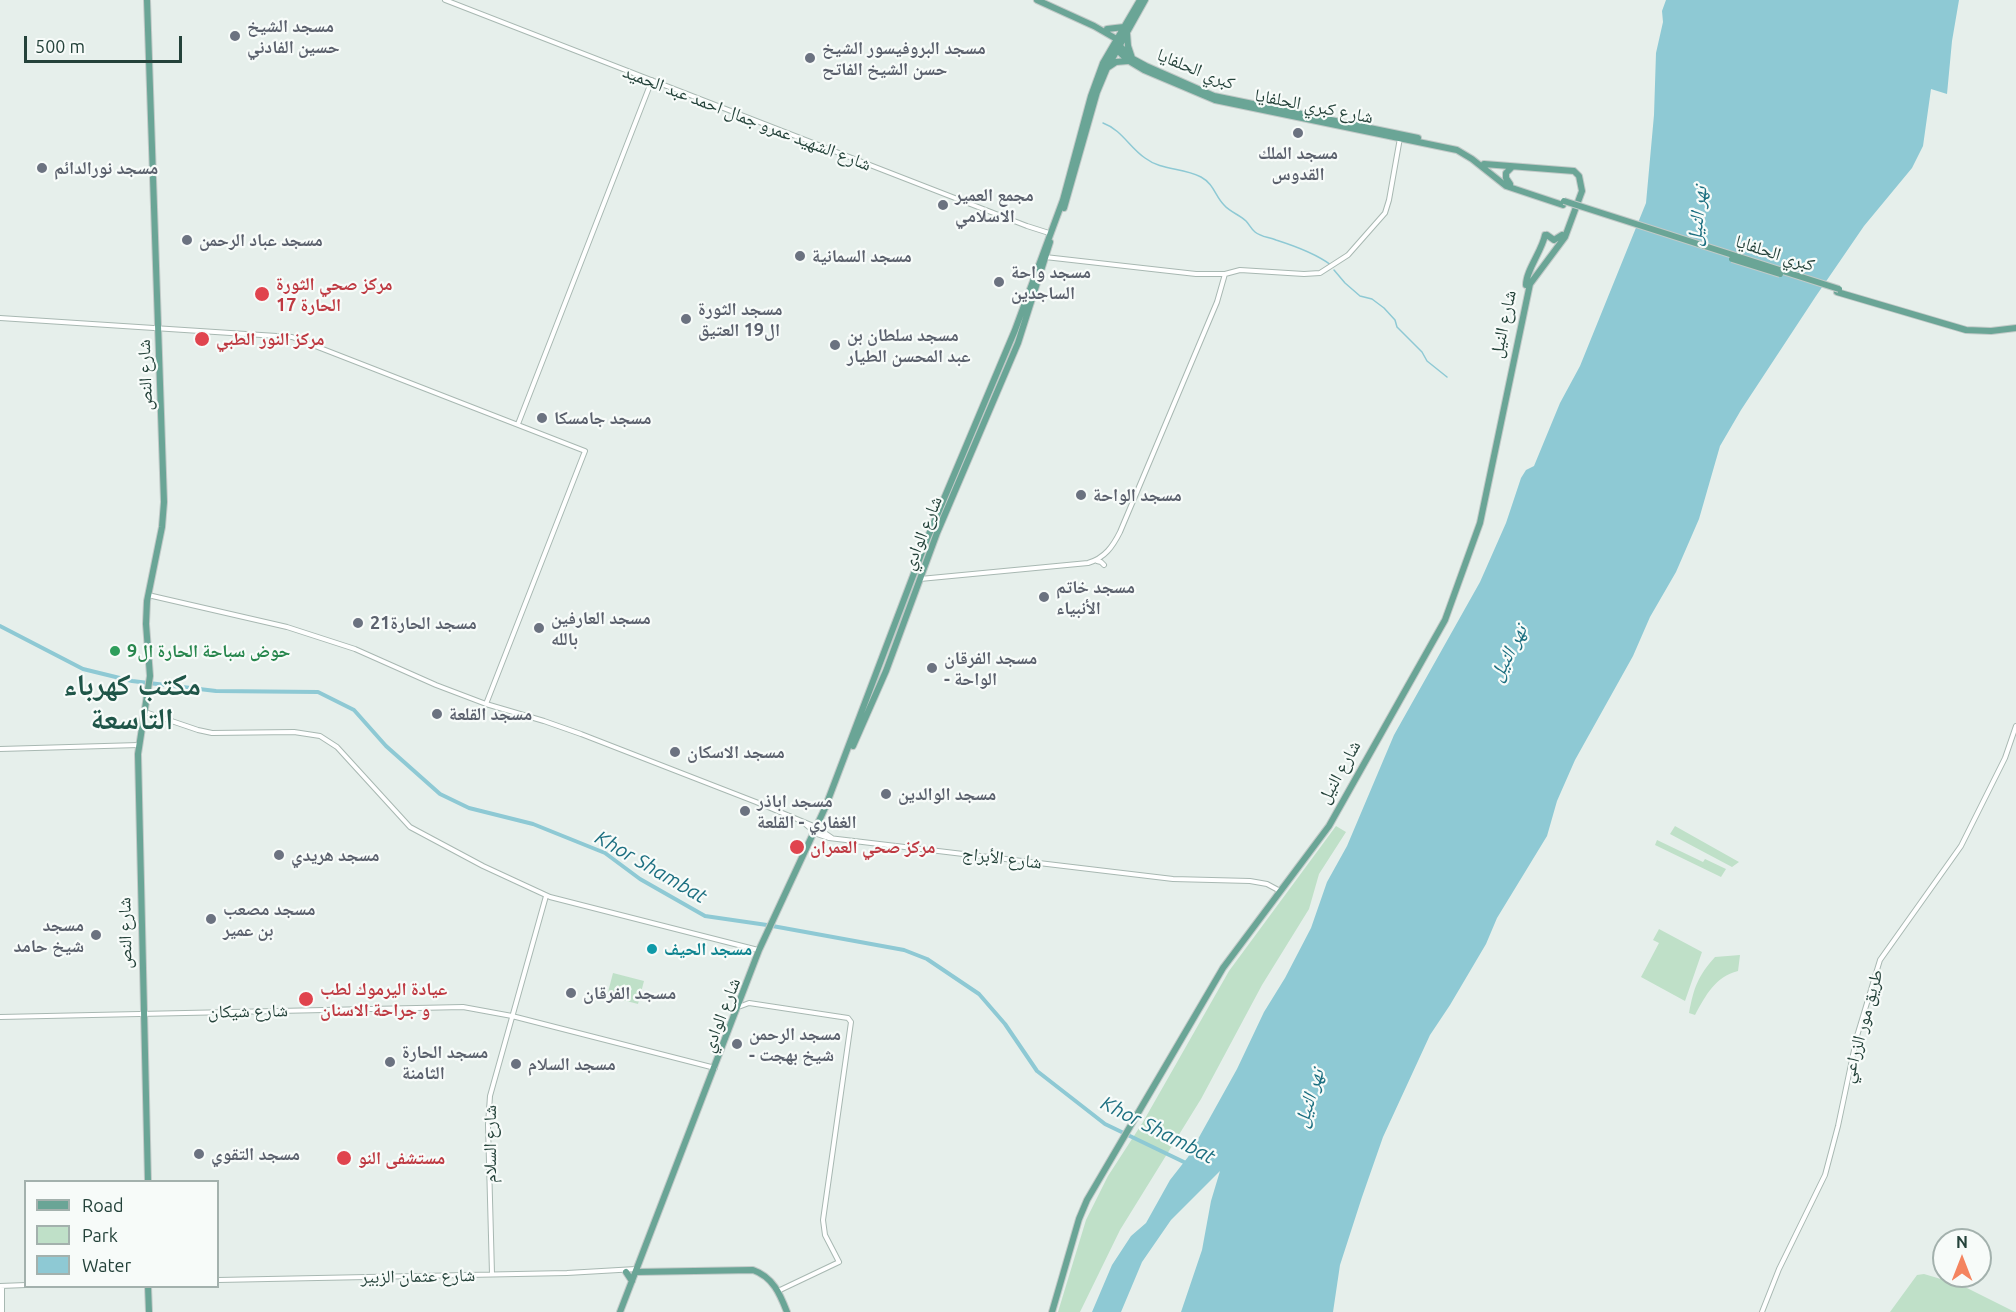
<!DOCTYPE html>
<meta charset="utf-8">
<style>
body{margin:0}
#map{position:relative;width:2016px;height:1312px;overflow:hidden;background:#e6efeb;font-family:Ubuntu,sans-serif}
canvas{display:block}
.legend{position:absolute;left:24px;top:1180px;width:195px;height:108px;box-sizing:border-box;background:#f7fbf9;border:2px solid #a3b1ad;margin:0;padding:8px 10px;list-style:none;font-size:18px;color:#24423a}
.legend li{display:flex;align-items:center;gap:12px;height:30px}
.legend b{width:30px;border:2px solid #a3b1ad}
.north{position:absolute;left:1932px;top:1228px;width:60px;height:60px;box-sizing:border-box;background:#f7fbf9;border:2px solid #a3b1ad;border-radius:50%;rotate:0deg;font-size:16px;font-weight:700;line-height:24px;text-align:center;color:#24423a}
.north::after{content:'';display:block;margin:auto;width:21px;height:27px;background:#f4845f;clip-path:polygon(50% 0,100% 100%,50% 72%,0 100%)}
.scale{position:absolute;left:24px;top:36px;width:158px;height:27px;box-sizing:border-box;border:3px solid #24423a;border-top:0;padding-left:8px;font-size:18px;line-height:21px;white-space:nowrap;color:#24423a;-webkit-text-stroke:4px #f7fbf9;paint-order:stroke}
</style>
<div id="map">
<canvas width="2016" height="1312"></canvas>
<ul class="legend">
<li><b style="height:8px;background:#6aa596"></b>Road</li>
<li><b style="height:16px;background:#bfe0c8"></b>Park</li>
<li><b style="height:16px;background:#8ec9d4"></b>Water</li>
</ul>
<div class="north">N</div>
<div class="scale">500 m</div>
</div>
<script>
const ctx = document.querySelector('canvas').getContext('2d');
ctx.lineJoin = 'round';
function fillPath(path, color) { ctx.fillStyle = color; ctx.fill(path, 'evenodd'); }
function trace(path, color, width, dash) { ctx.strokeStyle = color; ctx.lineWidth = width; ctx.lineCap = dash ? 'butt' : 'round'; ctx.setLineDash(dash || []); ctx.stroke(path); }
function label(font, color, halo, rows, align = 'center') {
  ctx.font = font + ' Ubuntu,"Noto Naskh Arabic",sans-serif'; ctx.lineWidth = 4.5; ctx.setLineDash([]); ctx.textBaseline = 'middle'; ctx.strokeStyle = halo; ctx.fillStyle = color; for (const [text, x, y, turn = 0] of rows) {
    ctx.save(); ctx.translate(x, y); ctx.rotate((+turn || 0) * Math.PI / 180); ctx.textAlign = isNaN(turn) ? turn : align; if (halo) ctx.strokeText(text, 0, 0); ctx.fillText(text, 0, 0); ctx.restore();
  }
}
fillPath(new Path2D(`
 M 1336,826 L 1346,832 L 1319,874 L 1309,909 L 1262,985 L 1201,1099 L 1120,1230 L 1080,1312 L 1058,1312 L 1086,1220 L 1108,1176 L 1143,1122 L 1229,971 Z
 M 1675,826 L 1739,862 L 1732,867 L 1670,834 Z
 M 1657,840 L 1703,862 L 1705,859 L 1726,869 L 1721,877 L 1655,845 Z
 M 1659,929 L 1702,952 L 1685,1001 L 1641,977 L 1659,943 L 1653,940 Z
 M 1740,955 L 1738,971 C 1715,977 1706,995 1695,1015 L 1689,1013 C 1694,987 1698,976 1715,957 Z
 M 613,973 L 644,981 L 638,1004 L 607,996 Z
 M 1924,1274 L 1961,1285 L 2015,1312 L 1890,1312 L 1917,1275 Z`), '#bfe0c8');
fillPath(new Path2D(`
 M 1666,0 L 1959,0 L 1952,41 L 1947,94 L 1931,89 L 1923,146 L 1912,168 L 1864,226 L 1816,296 L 1741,410 L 1720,446 L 1699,519 L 1676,572 L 1650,617 L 1633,656 L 1575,760 L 1557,801 L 1547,836 L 1497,918 L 1486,944 L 1450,1005 L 1430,1035 L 1383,1137 L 1362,1197 L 1340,1265 L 1333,1312 L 1181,1312 L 1202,1250 L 1211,1201 L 1220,1171 L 1171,1220 L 1142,1262 L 1121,1312 L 1092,1312 L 1112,1265 L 1131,1236 L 1146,1223 L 1170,1180 L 1188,1157 L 1237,1069 L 1264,1012 L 1285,978 L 1311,928 L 1327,882 L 1347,846 L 1394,735 L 1480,582 L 1506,523 L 1521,478 L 1526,470 L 1534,466 L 1560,403 L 1580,366 L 1646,203 L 1654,115 L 1656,53 L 1663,22 L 1662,11 Z`), '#8ec9d4');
trace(new Path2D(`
 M 1103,123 C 1122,130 1129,147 1145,158 C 1162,171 1182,167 1201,177 C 1214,184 1215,196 1224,205 C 1230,212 1240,215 1246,221 C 1249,224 1251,229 1255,232 C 1261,237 1269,237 1276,240 C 1295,246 1315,253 1331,265
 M 1334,270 L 1345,283 L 1360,296 L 1372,299 L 1384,308 L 1395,320 L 1397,327 L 1422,352 L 1427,361 L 1447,377`), '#8ec9d4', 1.5);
trace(new Path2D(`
 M 0,626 L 83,669 L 132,681 L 216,691 L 318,692 L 354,710 L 386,746 L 440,794 L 469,808 L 533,824 L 605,853 L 640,879 L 705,916 L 767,925 L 904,950 L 927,959 L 979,994 L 1005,1024 L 1037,1071 L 1105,1124 L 1188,1164`), '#8ec9d4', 4);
const minor = new Path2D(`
 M 445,0 L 1027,226 L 1049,233
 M 1045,257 L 1196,274 L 1225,274 L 1240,270 L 1304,274 L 1320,273 L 1348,255 L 1385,213 L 1389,200 L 1400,138
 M 0,318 L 292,337 L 585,451 L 486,704
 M 518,424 L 652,80
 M 1097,561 L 1101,562 L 1104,565
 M 920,579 L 1088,563 C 1105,558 1113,546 1120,532 L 1217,302 L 1225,274
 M 148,595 L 287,627 L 355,649 L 436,685 L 486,704 L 544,721 L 581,734 L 756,802 L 816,827 L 832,838
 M 145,712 L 198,730 L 212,733 L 294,732 L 320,736 L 337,747 L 410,827 L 483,866 L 550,897 L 758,950
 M 0,749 L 139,745
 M 804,823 L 817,834 L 829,838 L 1173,879 L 1250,881 L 1267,884 L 1280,891
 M 741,1006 L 749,1003 L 848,1018 L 851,1022 L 823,1220 L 825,1235 L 839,1262 L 778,1291
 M 0,1017 L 463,1007 L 512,1016 L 715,1068
 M 492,1274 L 488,1125 L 490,1096 L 546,896
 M 218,1280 L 567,1273 L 636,1269
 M 0,1286 L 26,1285
 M 2,1286 L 2,1312
 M 1762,1312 L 1779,1269 L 1825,1175 L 1838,1126 L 1857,1036 L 1880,960 L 1961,846 L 2005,758 L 2016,726`);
const major = new Path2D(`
 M 147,0 L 164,502 L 162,527 L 147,601 L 146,624 L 150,676 L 138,754 L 148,1182
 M 1037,0 L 1094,26 L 1120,41
 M 1107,29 L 1124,27
 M 1127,33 L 1128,46 L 1132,58
 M 1117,43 L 1133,59 L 1146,66 L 1214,96 L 1418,138
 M 1115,48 L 1129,61 L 1144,70 L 1215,100 L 1457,150 L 1472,159 L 1506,186 L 1563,205
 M 1107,68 L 1116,62 L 1128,61
 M 1510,184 L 1506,178 L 1506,173 L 1512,167
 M 1064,208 L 1097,92 L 1107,68 L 1145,0
 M 1547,235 L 1554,240 L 1562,235
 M 1526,285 C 1526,270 1542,251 1545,235
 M 1837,292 L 1966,330 L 1991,331 L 2016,328
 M 853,746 L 886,671 L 937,533 L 1018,343 L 1050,242
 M 626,1272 L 632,1281
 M 636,1272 L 753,1270 C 773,1277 780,1294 787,1312
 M 148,1286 L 149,1312
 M 620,1312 L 759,950 L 825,808 L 927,539 L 1015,330 L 1063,200 L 1091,96 L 1103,63 L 1140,0
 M 1052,1312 L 1079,1219 L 1087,1200 L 1223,968 L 1329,826 L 1445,620 L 1480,523 L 1530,284 L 1565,237 L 1582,191 L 1579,176 L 1574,171 L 1484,164`);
trace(minor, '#a8b8b2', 6);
trace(major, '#c2cac8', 8);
trace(minor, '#fff', 4);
trace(major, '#6aa596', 6);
const majorBridge = new Path2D(`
 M 1564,201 L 1839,289
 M 1732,259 L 1780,274`);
trace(majorBridge, '#c2cac8', 8, []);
trace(majorBridge, '#6aa596', 6);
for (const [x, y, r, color] of [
 [235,36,6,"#6b7280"],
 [810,58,6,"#6b7280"],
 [1298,133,6,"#6b7280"],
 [42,168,6,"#6b7280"],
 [943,205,6,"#6b7280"],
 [187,240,6,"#6b7280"],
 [800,256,6,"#6b7280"],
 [999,282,6,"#6b7280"],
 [262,294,8,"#e0444e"],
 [686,319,6,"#6b7280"],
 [202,339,8,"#e0444e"],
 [835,345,6,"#6b7280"],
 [542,418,6,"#6b7280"],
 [1081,495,6,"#6b7280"],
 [1044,597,6,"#6b7280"],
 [358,623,6,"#6b7280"],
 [539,628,6,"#6b7280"],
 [115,651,6,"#2e9e5b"],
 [932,668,6,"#6b7280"],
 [437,714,6,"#6b7280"],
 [675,752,6,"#6b7280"],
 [886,794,6,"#6b7280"],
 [745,811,6,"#6b7280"],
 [797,847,8,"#e0444e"],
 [279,855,6,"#6b7280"],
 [211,919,6,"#6b7280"],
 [96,935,6,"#6b7280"],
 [652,949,6,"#0f9aa8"],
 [571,993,6,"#6b7280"],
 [306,999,8,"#e0444e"],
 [737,1044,6,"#6b7280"],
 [390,1062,6,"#6b7280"],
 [516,1064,6,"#6b7280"],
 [199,1154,6,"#6b7280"],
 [344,1158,8,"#e0444e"]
]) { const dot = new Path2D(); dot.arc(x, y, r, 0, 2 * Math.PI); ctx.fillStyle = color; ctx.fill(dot); trace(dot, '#f7fbf9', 2); }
label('bold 18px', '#5b616d', '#f7fbf9', [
 ["مسجد الشيخ",247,26],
 ["حسين الفادني",247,47],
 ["مسجد البروفيسور الشيخ",822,48],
 ["حسن الشيخ الفاتح",822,69],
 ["مسجد الملك",1298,153,"center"],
 ["القدوس",1298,174,"center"],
 ["مسجد نورالدائم",54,168],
 ["مجمع العمير",955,195],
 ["الاسلامي",955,216],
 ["مسجد عباد الرحمن",199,240],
 ["مسجد السمانية",812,256],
 ["مسجد واحة",1011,272],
 ["الساجدين",1011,293],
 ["مسجد الثورة",698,309],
 ["ال19 العتيق",698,330],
 ["مسجد سلطان بن",847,335],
 ["عبد المحسن الطيار",847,356],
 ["مسجد جامسكا",554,418],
 ["مسجد الواحة",1093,495],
 ["مسجد خاتم",1056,587],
 ["الأنبياء",1056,608],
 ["مسجد العارفين",551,618],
 ["بالله",551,639],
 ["مسجد الحارة21",370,623],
 ["مسجد الفرقان",944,658],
 ["- الواحة",944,679],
 ["مسجد القلعة",449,714],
 ["مسجد الاسكان",687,752],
 ["مسجد الوالدين",898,794],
 ["مسجد اباذر",757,801],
 ["الغفاري - القلعة",757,822],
 ["مسجد هريدي",291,855],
 ["مسجد مصعب",223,909],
 ["بن عمير",223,930],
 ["مسجد",84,925,"right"],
 ["شيخ حامد",84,946,"right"],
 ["مسجد الفرقان",583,993],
 ["مسجد الرحمن",749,1034],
 ["- شيخ بهجت",749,1055],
 ["مسجد الحارة",402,1052],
 ["الثامنة",402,1073],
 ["مسجد السلام",528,1064],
 ["مسجد التقوي",211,1154]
], 'left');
label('18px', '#24423a', '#f7fbf9', [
 ["كبري الحلفايا",1196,69,22],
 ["شارع كبري الحلفايا",1314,106,11],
 ["شارع الشهيد عمرو جمال احمد عبد الحميد",747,118,21],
 ["كبري الحلفايا",1775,253,18],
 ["شارع النيل",1503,324,-78],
 ["شارع النص",145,375,-92],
 ["شارع الوادي",922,533,-68],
 ["شارع النيل",1339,772,-61],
 ["شارع الأبراج",1002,858,7],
 ["شارع النص",125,933,-91],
 ["شارع شيكان",248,1011,-1],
 ["شارع الوادي",721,1015,-69],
 ["طريق مور الزراعي",1862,1026,-75],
 ["شارع السلام",490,1144,-90],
 ["شارع عثمان الزبير",418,1276,-1]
]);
label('bold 18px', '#be3a42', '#f7fbf9', [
 ["مركز صحي الثورة",276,284],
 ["الحارة 17",276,305],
 ["مركز النور الطبي",216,339],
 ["مركز صحي العمران",810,847],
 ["عيادة اليرموك لطب",320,989],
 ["و جراحة الاسنان",320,1010],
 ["مستشفى النو",358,1158]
], 'left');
label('bold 18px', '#27864d', '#f7fbf9', [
 ["حوض سباحة الحارة ال9",127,651]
], 'left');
label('bold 18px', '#0d838f', '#f7fbf9', [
 ["مسجد الحيف",664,949]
], 'left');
label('italic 20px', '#1c6f80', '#f7fbf9', [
 ["نهر النيل",1697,216,-84],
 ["نهر النيل",1508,653,-63],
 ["Khor Shambat",651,867,30],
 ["نهر النيل",1309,1098,-73],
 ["Khor Shambat",1158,1130,27]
]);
label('bold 30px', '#1f5548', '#f7fbf9', [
 ["مكتب كهرباء",132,685],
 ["التاسعة",132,719]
]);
</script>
